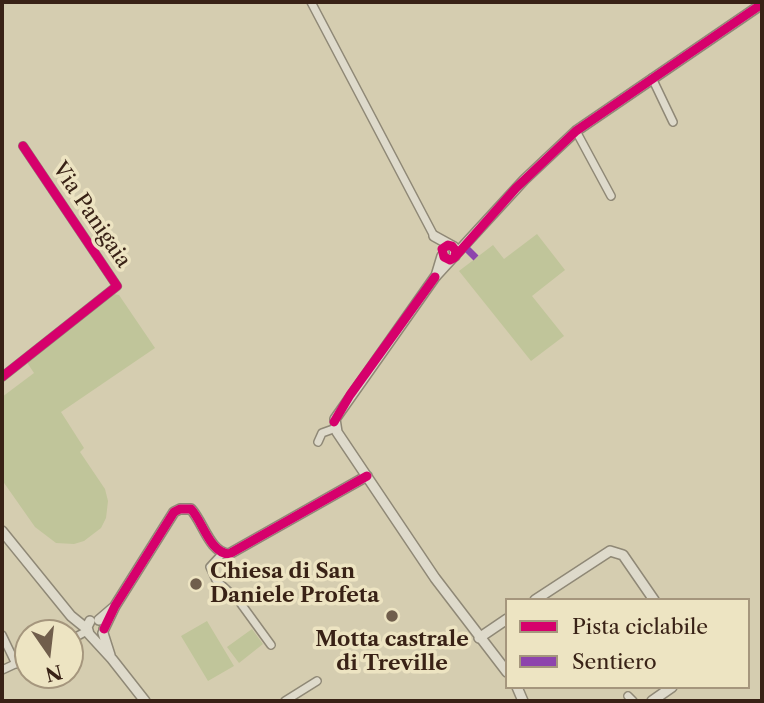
<!DOCTYPE html>
<style>
body{margin:0}
#map{position:relative;width:764px;height:703px;overflow:hidden;background:#d5cdb0;font-family:"Libre Caslon Text",serif}
canvas{display:block}
.frame{position:absolute;inset:0;border:4px solid #392216;pointer-events:none}
.legend{position:absolute;left:505px;top:598px;width:245px;height:91px;box-sizing:border-box;background:#ede4c2;border:2px solid #a5967d;margin:0;padding:9px 12px;list-style:none;font-size:21px;color:#392216}
.legend li{display:flex;align-items:center;gap:14px;height:35px}
.legend b{width:35px;border:2px solid #a5967d}
.north{position:absolute;left:14px;top:619px;width:70px;height:70px;box-sizing:border-box;background:#ede4c2;border:2px solid #a5967d;border-radius:50%;rotate:166deg;font-size:19px;font-weight:700;line-height:28px;text-align:center;color:#392216}
.north::after{content:'';display:block;margin:auto;width:24px;height:32px;background:#705e4c;clip-path:polygon(50% 0,100% 100%,50% 72%,0 100%)}
</style>
<div id="map">
<canvas width="764" height="703"></canvas>
<div class="frame"></div>
<ul class="legend">
<li><b style="height:9px;background:#d6006c"></b>Pista ciclabile</li>
<li><b style="height:9px;background:#8e44ad"></b>Sentiero</li>
</ul>
<div class="north">N</div>
</div>
<script>
const ctx = document.querySelector('canvas').getContext('2d');
ctx.lineJoin = 'round';
function fillPath(path, color) { ctx.fillStyle = color; ctx.fill(path, 'evenodd'); }
function trace(path, color, width, dash) { ctx.strokeStyle = color; ctx.lineWidth = width; ctx.lineCap = dash ? 'butt' : 'round'; ctx.setLineDash(dash || []); ctx.stroke(path); }
function label(font, color, halo, rows, align = 'center') {
  ctx.font = font + ' "Libre Caslon Text",serif'; ctx.lineWidth = 7; ctx.setLineDash([]); ctx.textBaseline = 'middle'; ctx.strokeStyle = halo; ctx.fillStyle = color; for (const [text, x, y, turn = 0] of rows) {
    ctx.save(); ctx.translate(x, y); ctx.rotate((+turn || 0) * Math.PI / 180); ctx.textAlign = isNaN(turn) ? turn : align; if (halo) ctx.strokeText(text, 0, 0); ctx.fillText(text, 0, 0); ctx.restore();
  }
}
fillPath(new Path2D(`
 M 537,234 L 565,270 L 532,296 L 564,336 L 531,361 L 459,271 L 493,245 L 504,259 Z
 M 114,294 L 119,295 L 155,348 L 61,412 L 84,448 L 80,452 L 105,489 L 108,501 L 106,518 L 101,528 L 84,541 L 74,544 L 56,543 L 35,527 L 2,480 L 2,397 L 34,373 L 26,361 L 104,298 Z
 M 207,621 L 234,666 L 208,681 L 181,636 Z
 M 252,629 L 263,644 L 239,663 L 227,647 Z`), '#c0c59a');
const minor = new Path2D(`
 M 311,2 L 434,236
 M 652,78 L 673,122
 M 576,131 L 611,196
 M 2,377 L 117,286 L 23,146
 M 318,442 L 322,433 L 336,428
 M 222,554 L 210,567 L 216,580 L 239,601 L 271,645
 M 2,635 L 16,664
 M 70,640 L 87,631
 M 2,670 L 28,658
 M 628,696 L 633,701
 M 285,701 L 317,681`);
const tertiary = new Path2D(`
 M 434,236 L 454,247 L 455,256
 M 436,276 L 442,256
 M 2,531 L 71,616 L 87,629
 M 535,600 L 610,551 L 623,555 L 654,600
 M 99,620 L 113,608
 M 90,621 L 87,627 L 89,634 L 112,659 L 145,701
 M 104,629 L 115,606 L 174,512 L 180,509 L 191,509 C 203,522 210,553 229,554 L 367,476
 M 103,633 L 110,655
 M 479,638 L 507,619
 M 507,672 L 435,578 L 337,432 L 335,419 L 435,277 L 524,180 L 576,131 L 762,4
 M 517,687 L 523,701
 M 652,701 L 672,687`);
trace(minor, '#8f8876', 10);
trace(tertiary, '#8f8876', 12);
trace(minor, '#dedacb', 7);
trace(tertiary, '#dedacb', 9);
trace(new Path2D(`
 M 467,249 L 476,258`), '#8e44ad', 7, [14, 7]);
trace(new Path2D(`
 M 455,256 L 456,251 L 452,246 L 448,245 L 442,249 L 444,257 L 450,260 L 454,258 L 516,188 L 576,131 L 762,4
 M 2,377 L 117,286 L 23,146
 M 334,422 L 350,395 L 435,277
 M 104,629 L 115,606 L 174,512 L 180,509 L 191,509 C 203,522 210,553 229,554 L 367,476`), '#d6006c', 9);
for (const [x, y, r, color] of [
 [196,584,7,"#705e4c"],
 [392,616,7,"#705e4c"]
]) { const dot = new Path2D(); dot.arc(x, y, r, 0, 2 * Math.PI); ctx.fillStyle = color; ctx.fill(dot); trace(dot, '#ede4c2', 2.5); }
label('21px', '#392216', '#ede4c2', [
 ["Via Panigaia",91,215,56]
]);
label('bold 21px', '#392216', '#ede4c2', [
 ["Chiesa di San",210,572],
 ["Daniele Profeta",210,596],
 ["Motta castrale",392,640,"center"],
 ["di Treville",392,664,"center"]
], 'left');
</script>
